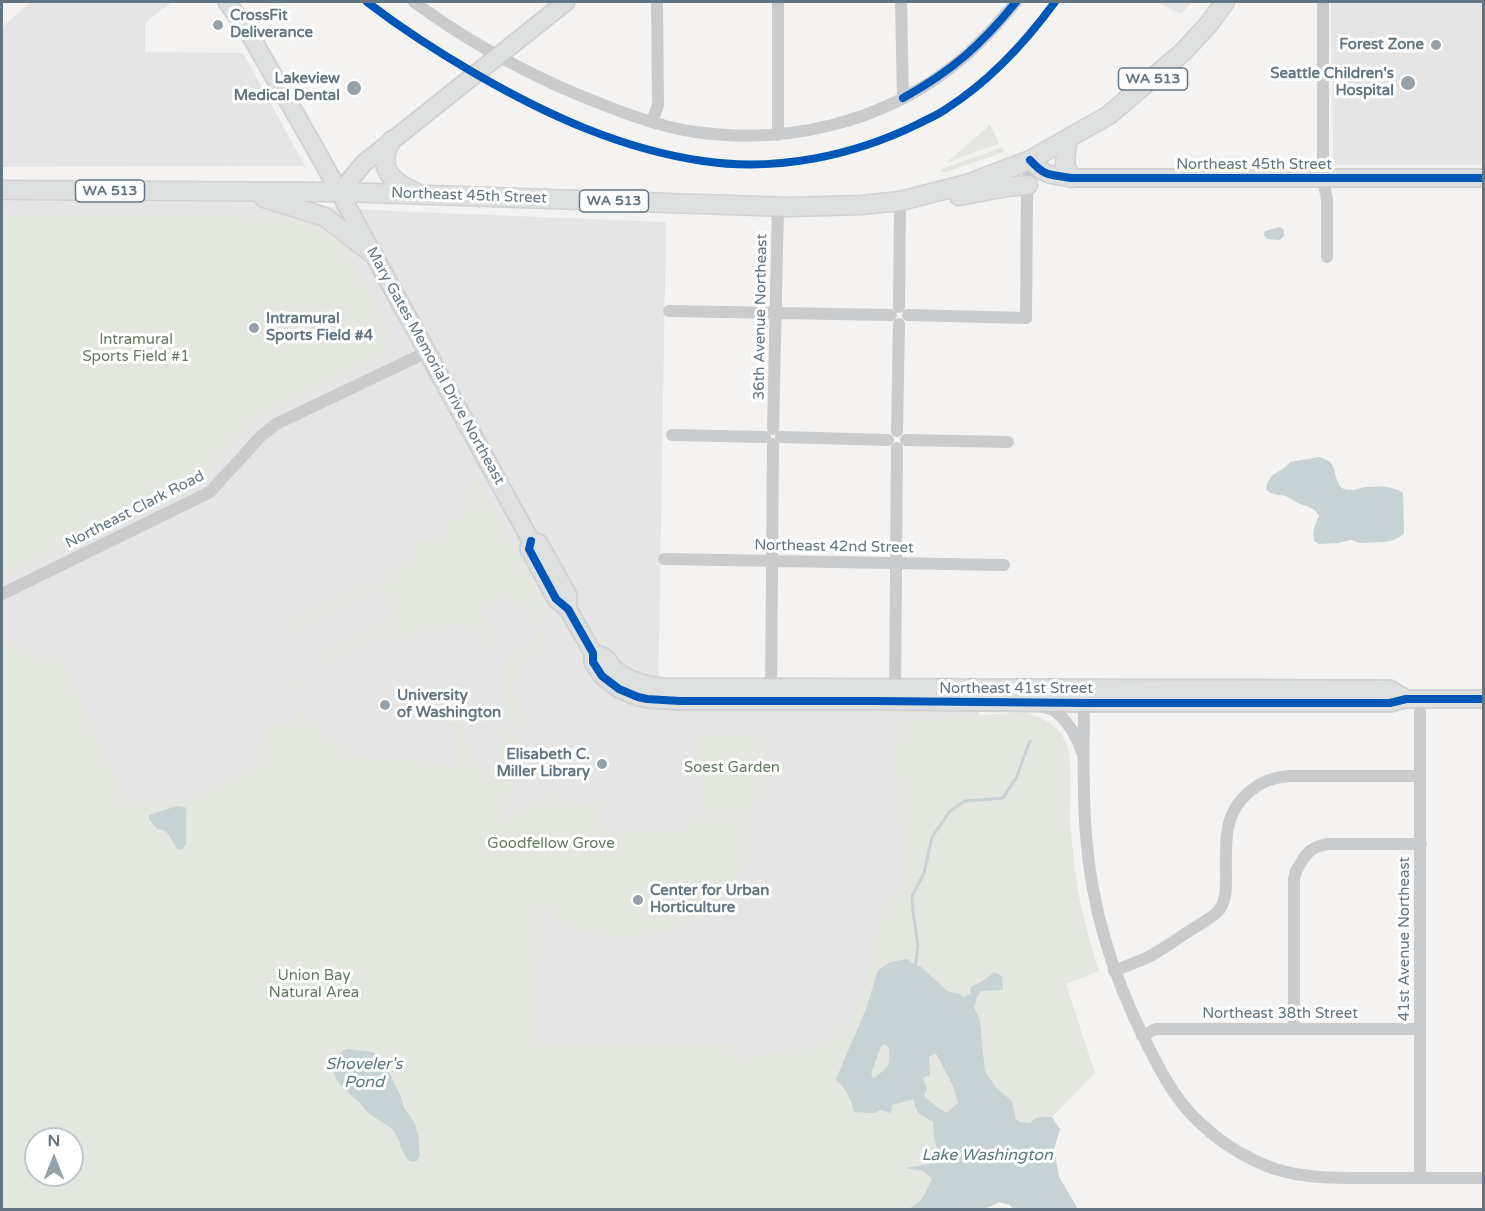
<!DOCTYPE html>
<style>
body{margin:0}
#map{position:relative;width:1485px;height:1211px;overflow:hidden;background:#f4f3f2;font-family:"Varela Round",sans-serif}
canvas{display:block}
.frame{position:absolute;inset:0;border:3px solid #647581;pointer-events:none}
.north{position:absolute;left:24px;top:1127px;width:60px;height:60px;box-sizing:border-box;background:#fff;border:2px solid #c1c8cd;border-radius:50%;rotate:0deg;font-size:16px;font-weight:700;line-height:24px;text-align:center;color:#647581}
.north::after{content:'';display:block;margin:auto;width:21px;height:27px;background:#96a1a9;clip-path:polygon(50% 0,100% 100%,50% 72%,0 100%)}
</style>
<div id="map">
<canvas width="1485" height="1211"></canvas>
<div class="frame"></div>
<div class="north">N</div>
</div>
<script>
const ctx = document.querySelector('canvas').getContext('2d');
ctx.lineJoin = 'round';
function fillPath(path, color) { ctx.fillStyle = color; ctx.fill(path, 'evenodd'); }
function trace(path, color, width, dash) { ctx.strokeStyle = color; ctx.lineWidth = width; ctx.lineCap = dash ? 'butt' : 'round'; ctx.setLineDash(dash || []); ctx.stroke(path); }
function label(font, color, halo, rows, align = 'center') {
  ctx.font = font + ' "Varela Round",sans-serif'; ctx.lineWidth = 6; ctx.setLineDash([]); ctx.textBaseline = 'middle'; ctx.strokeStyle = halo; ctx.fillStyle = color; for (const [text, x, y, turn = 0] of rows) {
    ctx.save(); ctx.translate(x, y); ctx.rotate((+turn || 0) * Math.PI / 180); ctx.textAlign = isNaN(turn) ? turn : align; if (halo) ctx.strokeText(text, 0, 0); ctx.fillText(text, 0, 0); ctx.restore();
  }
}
fillPath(new Path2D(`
 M 31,2 L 172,2 L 145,23 L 145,52 L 243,53 L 305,166 L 2,167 L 2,27 Z
 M 1156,2 L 1192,2 L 1181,14 Z
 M 1331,2 L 1483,2 L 1483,165 L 1333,165 Z
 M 2,201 L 250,202 L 391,211 L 666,222 L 658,703 L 979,708 L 979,1209 L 2,1210 ZM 36,1139 L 72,1139 L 72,1175 L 36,1175 Z`), '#e4e5e4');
fillPath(new Path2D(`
 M 990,125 L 999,143 L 946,163 Z
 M 1002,147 L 1004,152 L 946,172 L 940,171 L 942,169 Z
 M 2,214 L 227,215 L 296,219 L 321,226 L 335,237 L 347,250 L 389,330 L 382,359 L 381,359 L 377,357 L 255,417 L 236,438 L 202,482 L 2,581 Z
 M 473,472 L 550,611 L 547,616 L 544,637 L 549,647 L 534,660 L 535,651 L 530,651 C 513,675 510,696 527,721 L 526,725 L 520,730 L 499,719 L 504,716 C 504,708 504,699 504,692 C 502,675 500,664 513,652 C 521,644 532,640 540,632 L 539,623 L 529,617 L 528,606 L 520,601 L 519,604 L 527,621 L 528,628 L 509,596 L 480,610 L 502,647 L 496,651 L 482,642 L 469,629 L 457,625 L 451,626 L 445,633 C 420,627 426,630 405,641 L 402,637 L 384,642 L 397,632 L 393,626 C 374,636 332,664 312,663 L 322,656 L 319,652 L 392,615 L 382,590 L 288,631 L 285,625 L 367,585 L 385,578 L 388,567 L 413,558 L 414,540 L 443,540 L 446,520 L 458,519 L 469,499 L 467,491 Z
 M 2,625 L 11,640 L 48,664 L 62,658 L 127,801 L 173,803 L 177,801 L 181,802 L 253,764 L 251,725 L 255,734 L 258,761 L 264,759 L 262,729 L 264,729 L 264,726 L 298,723 L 293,676 L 299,675 L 301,711 L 307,713 L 311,722 L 314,722 L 339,747 L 356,757 L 357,754 L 374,755 L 374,759 L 411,759 L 453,767 L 456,763 L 457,744 L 450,724 L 453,710 L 460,712 L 470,753 L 479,768 L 498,764 L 501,746 L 499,724 L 519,736 L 512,770 L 521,771 L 500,820 L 529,807 L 545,794 L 557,800 L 598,804 L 603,806 L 602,831 L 681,832 L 691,818 L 748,818 C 749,833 752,850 746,864 C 744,869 739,874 736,879 C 702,936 640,946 579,932 C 564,929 553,916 540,909 L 537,1040 L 545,1044 L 733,1044 L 736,1057 L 811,1047 L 850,1021 L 867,981 L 877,918 L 888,898 L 900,889 L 902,880 L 904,852 L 897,799 L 895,754 L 898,721 L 1026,712 C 1040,717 1055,723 1063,737 C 1076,757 1068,806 1071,832 C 1074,862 1077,893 1085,922 C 1089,939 1094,955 1099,971 L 1066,984 L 1095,1073 L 1052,1117 L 1040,1117 L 1030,1123 L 1020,1123 L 1016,1119 L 1012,1101 L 997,1088 L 985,1072 L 980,1020 L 974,1008 L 977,997 L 981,991 L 988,990 L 994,972 L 984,980 L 971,987 L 970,994 L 964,997 L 959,994 L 947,991 L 920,967 L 915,966 L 878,970 L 866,1009 L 836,1079 C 846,1090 851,1098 854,1112 L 880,1110 L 913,1099 L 918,1113 L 933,1122 L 934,1138 L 940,1158 L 929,1164 L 909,1168 L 923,1171 L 932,1177 C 929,1187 923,1201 913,1206 C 911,1208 907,1208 904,1209 L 2,1209 ZM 36,1139 L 72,1139 L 72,1175 L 36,1175 Z
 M 694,736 L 765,736 L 765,794 L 755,794 L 755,815 L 701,814 L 701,779 L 694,779 Z
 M 885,1044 L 889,1048 C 890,1068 889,1067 874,1079 L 871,1076 L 880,1047 L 882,1045 Z
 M 934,1054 L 937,1055 L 953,1086 L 958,1103 L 947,1113 L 938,1108 L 924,1096 L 923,1078 L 930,1074 L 929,1057 Z`), '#e4e6e0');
fillPath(new Path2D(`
 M 1280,227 L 1284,230 L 1284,236 L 1280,240 L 1267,239 L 1264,235 L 1265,231 Z
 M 1320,457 C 1322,458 1327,460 1329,461 C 1337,467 1334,485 1344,489 C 1351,492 1360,488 1367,487 C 1379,486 1394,486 1403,493 L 1404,534 L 1394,540 L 1385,542 L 1360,543 L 1351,540 L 1338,543 L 1319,544 L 1314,541 C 1312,531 1315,525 1319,516 C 1314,505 1303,507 1294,501 C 1291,499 1289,497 1285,496 C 1278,494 1272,495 1266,490 C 1269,470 1281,474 1290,462 Z
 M 177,806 L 185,807 L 186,809 L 186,845 L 181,850 L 176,848 L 169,835 L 165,831 L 157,829 L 149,819 L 149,815 Z
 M 908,959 L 915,966 L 920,966 L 947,991 L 959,994 L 964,997 L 970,994 L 971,987 L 984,980 L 994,972 L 1002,976 L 1003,990 L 981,991 L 977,997 L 974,1008 L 980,1020 L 985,1072 L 997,1088 L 1012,1101 L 1016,1119 L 1020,1122 L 1030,1123 L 1036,1118 L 1040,1117 L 1052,1117 L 1060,1129 L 1054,1149 L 1059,1177 L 1078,1209 L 1013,1209 L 1010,1205 L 999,1202 L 990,1207 L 981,1209 L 904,1209 C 908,1208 911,1208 914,1206 C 924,1199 928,1188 932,1178 L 923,1171 L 906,1168 L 929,1164 L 940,1158 L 934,1138 L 933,1122 L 918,1113 L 913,1099 L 892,1105 L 891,1113 L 880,1110 L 875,1113 L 854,1112 C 851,1098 846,1090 836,1079 L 866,1009 L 878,970 L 890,962 ZM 885,1044 L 889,1048 C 890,1067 889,1067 874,1078 L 871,1075 L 880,1048 ZM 934,1054 L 937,1055 L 953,1086 L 958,1103 L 947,1113 L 938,1108 L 924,1096 L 927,1089 L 923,1078 L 930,1075 L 929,1057 Z
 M 348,1049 L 372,1052 L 378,1055 L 385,1064 L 401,1097 L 404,1108 L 413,1120 L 418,1133 L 420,1156 L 417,1161 L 412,1162 L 408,1160 C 401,1151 400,1139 393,1130 C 386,1123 377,1120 370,1114 C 365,1110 361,1104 357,1100 C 345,1089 329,1079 335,1061 C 337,1054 342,1051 348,1049 Z`), '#c8d1d3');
trace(new Path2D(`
 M 915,968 L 918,946 L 913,911 L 912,896 L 924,873 L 932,837 L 950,811 L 965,801 L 1003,798 L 1016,778 L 1030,741`), '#c8d1d3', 3);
const secondary = new Path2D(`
 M 227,2 L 249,33 L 320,157 L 531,541 L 539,543 L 568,595 L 568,609
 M 1030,160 C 1045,177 1050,174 1071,178 L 1484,178
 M 340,192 L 364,163 L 566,2
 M 531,541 L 529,549 L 556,599 L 568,609 L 593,653 L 593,662 L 602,676 L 619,689 L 638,697 L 647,699 L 680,701 L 875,701 L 1084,703 L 1390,703 L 1406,699 L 1484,699
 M 593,653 C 597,654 603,655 606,658 C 609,661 611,666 615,669 C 628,681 646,685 663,687 L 1390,689 L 1406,699`);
const primary = new Path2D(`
 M 392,140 C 376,167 390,181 415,192
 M 1067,140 L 1065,165 L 1071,178
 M 2,190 L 340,192 L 789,207 L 862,205 L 900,201 L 967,184 L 1030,160 L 1109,115 L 1183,52 L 1208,25 L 1225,2
 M 959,196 L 1007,187 L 1028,185
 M 264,198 L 325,217 L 374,255`);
trace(secondary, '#d0d1d2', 20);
trace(primary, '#d1d1d1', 21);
trace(new Path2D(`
 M 414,2 C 474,46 539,81 609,107 C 637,118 666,128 696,132 C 786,145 881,123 953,66 C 977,48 997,25 1016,2
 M 778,2 L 778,135
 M 901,2 L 903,98
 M 1323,2 L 1323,178 L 1327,200 L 1327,257
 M 652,122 L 658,105 L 657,2
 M 899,307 L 900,201
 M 669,311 L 891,315
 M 908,315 L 1026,318 L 1027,194 L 1030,160
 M 773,429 L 778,207
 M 897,431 L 899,324
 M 672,435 L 765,437
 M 781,437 L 888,440
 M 906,440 L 1008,442
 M 664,559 L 1004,565
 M 2,594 L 210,492 L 261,436 L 276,424 L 427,352
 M 771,694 L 773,444
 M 895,694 L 897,448
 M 1084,697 C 1084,742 1082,790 1086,834 C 1091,907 1113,977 1146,1042 C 1159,1068 1172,1094 1192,1115 C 1215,1139 1244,1158 1275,1169 C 1307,1179 1341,1178 1374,1178 C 1411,1178 1447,1178 1484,1178
 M 1420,699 L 1420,1178
 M 1039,705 C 1043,707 1049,708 1053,710 C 1067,719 1077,737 1082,752
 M 1114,971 C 1124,967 1134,963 1144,959 C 1161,951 1178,938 1194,928 C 1203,922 1214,917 1220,909 C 1226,900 1226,888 1226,878 C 1226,847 1222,815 1248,793 C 1262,781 1271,778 1289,776 L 1420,776
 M 1294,1029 L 1294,879 L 1296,871 L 1305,856 L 1311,850 L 1319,846 L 1328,844 L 1421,844
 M 1142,1036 L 1156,1029 L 1420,1029`), '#cacbcc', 12);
trace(secondary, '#dedfdf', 16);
trace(primary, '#dedfdf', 18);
trace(new Path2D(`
 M 367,2 C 401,28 438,52 476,74 C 547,115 621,149 703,161 C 776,172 853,156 918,124 C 927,119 938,115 946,109 C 990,81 1025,43 1055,2
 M 903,98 C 952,71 981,45 1016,2
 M 1030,160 C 1045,177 1050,174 1071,178 L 1484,178
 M 531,541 L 529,549 L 556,599 L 568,609 L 593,653 L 593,662 L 602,676 L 619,689 L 638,697 L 647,699 L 680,701 L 875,701 L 1084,703 L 1390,703 L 1406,699 L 1484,699`), '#0057b8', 8);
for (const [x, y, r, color] of [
 [218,25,6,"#96a1a9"],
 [1436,45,6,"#96a1a9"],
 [1408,83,8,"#96a1a9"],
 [354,88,8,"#96a1a9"],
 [254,328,6,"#96a1a9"],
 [385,705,6,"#96a1a9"],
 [602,764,6,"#96a1a9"],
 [638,900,6,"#96a1a9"]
]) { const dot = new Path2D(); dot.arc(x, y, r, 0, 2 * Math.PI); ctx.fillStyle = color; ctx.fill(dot); trace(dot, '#fff', 2); }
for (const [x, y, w] of [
 [1153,79,69],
 [110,191,69],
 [614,201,69]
]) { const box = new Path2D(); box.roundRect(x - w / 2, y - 11, w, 22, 4.5); ctx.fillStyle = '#fff'; ctx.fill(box); trace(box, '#647581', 1.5); }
label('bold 14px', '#647581', null, [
 ["WA 513",1153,79],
 ["WA 513",110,191],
 ["WA 513",614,201]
]);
label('bold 15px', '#647581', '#fff', [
 ["CrossFit",230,16],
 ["Deliverance",230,33],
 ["Forest Zone",1424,45,"right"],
 ["Seattle Children's",1394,74,"right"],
 ["Hospital",1394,91,"right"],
 ["Lakeview",340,79,"right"],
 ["Medical Dental",340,96,"right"],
 ["Intramural",266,319],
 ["Sports Field #4",266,336],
 ["University",397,696],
 ["of Washington",397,713],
 ["Elisabeth C.",590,755,"right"],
 ["Miller Library",590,772,"right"],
 ["Center for Urban",650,891],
 ["Horticulture",650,908]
], 'left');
label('15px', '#647581', '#fff', [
 ["Northeast 45th Street",1254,165],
 ["Northeast 45th Street",469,196,2],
 ["36th Avenue Northeast",761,317,-89],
 ["Mary Gates Memorial Drive Northeast",435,366,61],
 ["Northeast Clark Road",135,510,-27],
 ["Northeast 42nd Street",834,547,1],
 ["Northeast 41st Street",1016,689],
 ["41st Avenue Northeast",1405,939,-90],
 ["Northeast 38th Street",1280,1014]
]);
label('15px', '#677863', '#fff', [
 ["Intramural",136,340],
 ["Sports Field #1",136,357],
 ["Soest Garden",732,768],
 ["Goodfellow Grove",551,844],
 ["Union Bay",314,976],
 ["Natural Area",314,993]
]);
label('italic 16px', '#5f777f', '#fff', [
 ["Shoveler's",364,1065],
 ["Pond",364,1083],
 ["Lake Washington",987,1156]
]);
</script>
